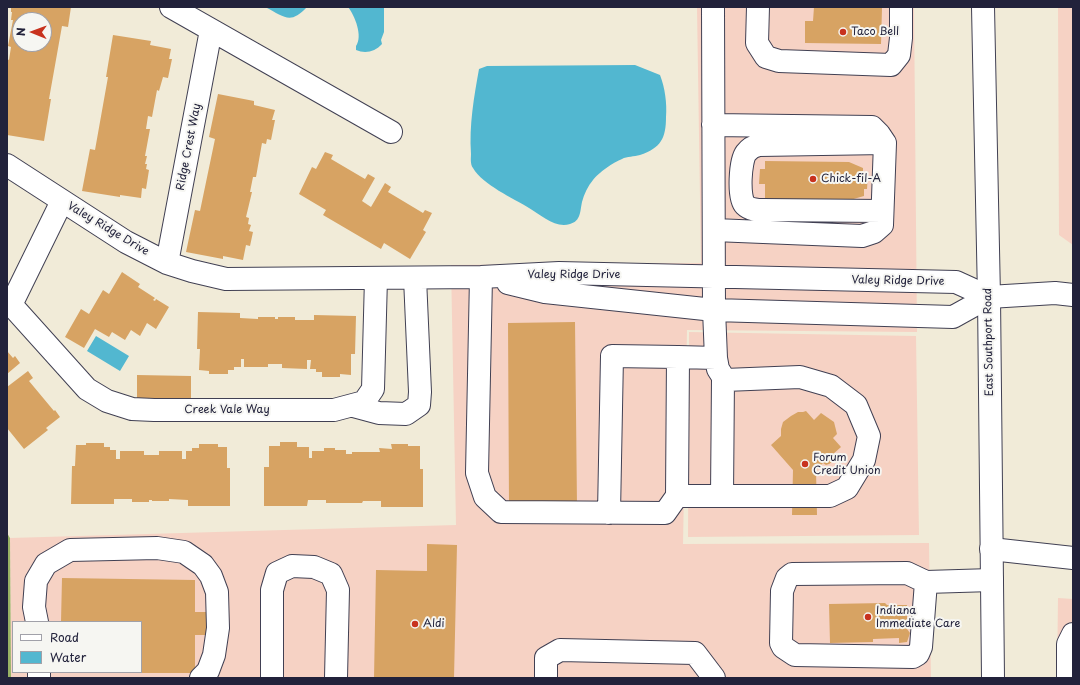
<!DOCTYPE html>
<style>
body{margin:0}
#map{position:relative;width:1080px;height:685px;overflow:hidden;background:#f1ebd8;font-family:"Playpen Sans",sans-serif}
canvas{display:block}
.frame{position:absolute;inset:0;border:8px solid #22223b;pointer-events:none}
.legend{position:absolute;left:12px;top:621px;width:130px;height:52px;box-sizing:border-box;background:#f6f6f2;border:1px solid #a1a1a9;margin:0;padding:5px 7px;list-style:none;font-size:12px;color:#22223b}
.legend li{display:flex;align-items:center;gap:8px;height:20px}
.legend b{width:20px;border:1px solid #a1a1a9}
.north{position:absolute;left:12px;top:12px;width:40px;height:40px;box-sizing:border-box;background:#f6f6f2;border:1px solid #a1a1a9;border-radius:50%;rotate:271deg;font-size:11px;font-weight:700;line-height:16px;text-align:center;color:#22223b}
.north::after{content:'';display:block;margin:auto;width:14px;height:18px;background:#c8321e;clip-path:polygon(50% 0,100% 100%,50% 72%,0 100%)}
</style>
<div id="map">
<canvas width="1080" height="685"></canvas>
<div class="frame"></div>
<ul class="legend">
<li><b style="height:5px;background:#fff"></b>Road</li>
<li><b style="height:11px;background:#52b7d0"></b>Water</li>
</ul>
<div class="north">N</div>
</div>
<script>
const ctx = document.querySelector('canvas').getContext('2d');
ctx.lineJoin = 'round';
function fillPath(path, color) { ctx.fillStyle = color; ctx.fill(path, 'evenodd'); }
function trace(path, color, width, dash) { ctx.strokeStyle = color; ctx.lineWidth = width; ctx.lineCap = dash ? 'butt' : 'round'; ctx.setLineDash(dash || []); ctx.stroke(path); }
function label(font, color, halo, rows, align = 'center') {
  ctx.font = font + ' "Playpen Sans",sans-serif'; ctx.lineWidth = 4; ctx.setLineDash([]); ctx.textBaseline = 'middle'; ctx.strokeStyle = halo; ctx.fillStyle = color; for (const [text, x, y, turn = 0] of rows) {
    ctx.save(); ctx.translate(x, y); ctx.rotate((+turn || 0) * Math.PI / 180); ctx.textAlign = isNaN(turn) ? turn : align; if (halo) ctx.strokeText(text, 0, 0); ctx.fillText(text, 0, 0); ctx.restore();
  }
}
fillPath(new Path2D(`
 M 697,7 L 914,7 L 917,332 L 687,330 L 683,544 L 929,543 L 931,678 L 11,678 L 10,538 L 456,525 L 451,265 L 701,263 ZM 13,622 L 141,622 L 141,672 L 13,672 Z
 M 1058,7 L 1073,7 L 1073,245 L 1059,235 Z
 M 689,332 L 916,336 L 919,535 L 688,537 Z
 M 1058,598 L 1073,599 L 1073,678 L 1057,678 Z`), '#f6d2c4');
fillPath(new Path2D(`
 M 7,533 L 10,538 L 11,678 L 7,678 Z`), '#98b265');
fillPath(new Path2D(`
 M 265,7 L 307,7 C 290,25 285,17 265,7 Z
 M 348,7 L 384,7 L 384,32 L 381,40 L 382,44 C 375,52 365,54 356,50 L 356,46 C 363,36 355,16 348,7 Z
 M 635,65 L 660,75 C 665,88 667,103 666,117 C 666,138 661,148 640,155 C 634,157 627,156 622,159 C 614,162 598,173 593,180 C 588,186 584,194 582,202 C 580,211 581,221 570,224 C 556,229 541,215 529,208 C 513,198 483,185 473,168 C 470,164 471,158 471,154 C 469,125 474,97 479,69 L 487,66 Z
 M 96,336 L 129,356 L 120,371 L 87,351 Z`), '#52b7d0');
fillPath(new Path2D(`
 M 11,7 L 71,7 L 68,27 L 62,26 L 49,99 L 51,99 L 44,141 L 7,135 L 7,59 L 9,60 L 11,47 L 8,46 L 13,20 L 11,20 L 12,12 L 11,12 ZM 20,20 L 44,20 L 44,44 L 20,44 Z
 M 814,7 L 882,8 L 881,44 L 805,43 L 805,21 L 813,21 Z
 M 113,35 L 151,41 L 150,45 L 171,49 L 169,59 L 172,59 L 168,78 L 163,77 L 159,91 L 157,90 L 152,117 L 148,116 L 146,129 L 150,129 L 145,156 L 147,156 L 145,164 L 147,164 L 146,169 L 149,170 L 146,189 L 142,188 L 141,198 L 120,195 L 120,197 L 82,191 L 90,149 L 95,150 L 108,77 L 106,77 Z
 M 218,94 L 254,101 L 254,105 L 275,110 L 272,120 L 275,120 L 271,140 L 267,139 L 266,144 L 262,143 L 256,177 L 253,177 L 250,192 L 252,192 L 246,217 L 249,218 L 248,224 L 251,225 L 249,231 L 253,232 L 250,246 L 246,245 L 243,260 L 223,256 L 223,259 L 186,252 L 195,210 L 200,211 L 215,139 L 209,137 Z
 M 325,152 L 333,155 L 331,159 L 365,179 L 368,174 L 375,178 L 362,201 L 371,207 L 385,183 L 391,187 L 388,192 L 423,213 L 425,210 L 432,213 L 423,230 L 426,232 L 410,259 L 384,243 L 381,249 L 323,215 L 326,210 L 299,194 L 312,167 L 316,169 Z
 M 765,161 L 849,162 L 863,168 L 863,173 L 868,173 L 867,189 L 864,189 L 864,196 L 850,200 L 765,199 L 765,184 L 759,184 L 760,169 L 765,169 Z
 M 122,272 L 140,284 L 138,287 L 155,298 L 153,300 L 155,301 L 156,299 L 169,307 L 156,329 L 147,323 L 140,336 L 131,330 L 125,340 L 112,332 L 109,337 L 95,329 L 84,348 L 65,337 L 81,309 L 89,314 L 103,290 L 109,294 Z
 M 198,312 L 240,313 L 240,318 L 258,319 L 258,317 L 275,317 L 275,319 L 278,319 L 278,317 L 295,317 L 295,320 L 314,320 L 314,315 L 356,316 L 355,354 L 351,354 L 351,375 L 340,374 L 340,377 L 322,377 L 322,372 L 316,372 L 316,369 L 310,369 L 311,360 L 307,360 L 307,369 L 282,368 L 282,364 L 268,364 L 268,367 L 244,367 L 244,359 L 241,359 L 241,367 L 234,367 L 234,370 L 228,370 L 228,374 L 209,374 L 209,371 L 199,370 L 200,349 L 197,349 Z
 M 575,322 L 577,506 L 509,506 L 508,323 Z
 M 7,351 L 13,358 L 15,356 L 20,363 L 7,374 Z
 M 28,371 L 33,378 L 29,381 L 54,411 L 55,410 L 60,417 L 46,428 L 48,430 L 24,449 L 7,428 L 7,387 Z
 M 137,375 L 191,376 L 191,399 L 137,399 Z
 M 806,411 L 814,420 L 821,413 L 834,422 L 837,434 L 833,438 L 841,447 L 832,455 L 835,459 L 834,461 L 829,464 L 826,465 L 823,463 L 816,470 L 817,515 L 792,515 L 793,470 L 771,445 L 781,436 L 781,429 L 783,422 L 791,416 L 798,412 L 803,412 Z
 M 280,442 L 297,442 L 297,447 L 309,447 L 309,458 L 312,458 L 312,451 L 324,451 L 324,448 L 335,448 L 335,450 L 346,450 L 346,454 L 352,454 L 352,452 L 380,452 L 379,448 L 392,449 L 391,444 L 408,444 L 408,446 L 420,446 L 420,469 L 423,469 L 423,507 L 381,507 L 381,501 L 363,501 L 362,503 L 326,503 L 326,500 L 308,500 L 307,506 L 264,506 L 264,467 L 269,467 L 269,446 L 280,446 Z
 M 86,443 L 104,443 L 104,447 L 110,447 L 110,450 L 116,450 L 116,459 L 120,459 L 120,451 L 144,451 L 144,455 L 159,455 L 159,451 L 182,451 L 182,459 L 186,459 L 186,451 L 192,451 L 192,448 L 199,448 L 199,444 L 218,444 L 218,447 L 227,447 L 227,468 L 230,468 L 230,506 L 188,506 L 188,500 L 169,499 L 169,501 L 152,501 L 152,500 L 149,500 L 149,502 L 132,502 L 132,499 L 114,499 L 114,504 L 71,504 L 72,466 L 75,466 L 76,445 L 86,445 Z
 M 427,544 L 457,545 L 454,678 L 374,678 L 376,570 L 427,571 Z
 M 62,578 L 195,580 L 195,612 L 208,612 L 208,635 L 195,635 L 195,673 L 141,673 L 141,622 L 61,622 Z
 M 885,603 L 887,605 L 907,605 L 907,629 L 910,633 L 907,642 L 899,643 L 899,638 L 873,639 L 873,642 L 830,643 L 829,604 Z`), '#d7a363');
const minor = new Path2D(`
 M 171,7 L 391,132
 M 758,7 L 757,43 L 766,57 L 779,61 L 891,65 L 899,55 L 901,38 L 901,7
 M 713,125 L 872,127 L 879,134 L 885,143 L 882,225 L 874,232 L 862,236 L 714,230
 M 7,165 L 126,242 L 167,263 L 192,271 L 226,279 L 481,277 L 559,273 L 956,282 L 989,297
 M 882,211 L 763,210 C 757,210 750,210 745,205 C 738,198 740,161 746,153 C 749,149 754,146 759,145 L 885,143
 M 167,263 L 211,30
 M 481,277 L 477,473 L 485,497 L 501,512 L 665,513 L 677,496 L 830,496 L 847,488 L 864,460 L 869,436 L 856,405 L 831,386 L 800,377 L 725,380 L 718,369 L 716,358 L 714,310 L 713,7
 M 508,283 L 545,292 L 714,310 L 953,317 L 989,297 L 1055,293 L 1073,295
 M 7,300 L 87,389 L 107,401 L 132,409 L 154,410 L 334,410 L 364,402 L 373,389 L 376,278
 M 11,305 L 62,201
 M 353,406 L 379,413 L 406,414 L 419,405 L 420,392 L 415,278
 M 677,496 L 678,357 L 716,358
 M 722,496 L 723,378
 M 609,513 L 612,356 L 678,357
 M 991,549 L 1073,558
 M 926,582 L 921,647 L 918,654 L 913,657 L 795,655 L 783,647 L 781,643 L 782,591 L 787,578 L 792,574 L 907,573 L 926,582 L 992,580
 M 37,622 L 34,607 L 36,581 L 46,564 L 70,550 L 157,548 L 184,552 L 203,565 L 211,576 L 217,592 L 218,628 L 214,655 L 208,671 L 201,678
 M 39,678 L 39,672
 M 272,678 L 272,590 L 277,573 L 292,566 L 314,567 L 331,574 L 338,590 L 336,678
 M 546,678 L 546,658 L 560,650 L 695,653 L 714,678
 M 1068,678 L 1068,644 L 1073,634`);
const major = new Path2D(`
 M 983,7 L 989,297 L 993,678`);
trace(minor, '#414053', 24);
trace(major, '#414053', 24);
trace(minor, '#fff', 22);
trace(major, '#fff', 22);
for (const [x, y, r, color] of [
 [843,32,4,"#c8321e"],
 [813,179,4,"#c8321e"],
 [805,464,4,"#c8321e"],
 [868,617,4,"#c8321e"],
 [415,624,4,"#c8321e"]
]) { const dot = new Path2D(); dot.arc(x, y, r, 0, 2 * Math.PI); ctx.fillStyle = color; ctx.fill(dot); trace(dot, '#f6f6f2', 1.5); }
label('11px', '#22223b', '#f6f6f2', [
 ["Taco Bell",851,32],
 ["Chick-fil-A",821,179],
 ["Forum",813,458],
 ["Credit Union",813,471],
 ["Indiana",876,611],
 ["Immediate Care",876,624],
 ["Aldi",423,624]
], 'left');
label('11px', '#22223b', '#f6f6f2', [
 ["Ridge Crest Way",189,147,-79],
 ["Valey Ridge Drive",108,229,31],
 ["Valey Ridge Drive",574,275],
 ["Valey Ridge Drive",898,281,1],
 ["East Southport Road",989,342,-91],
 ["Creek Vale Way",227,410]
]);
</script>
